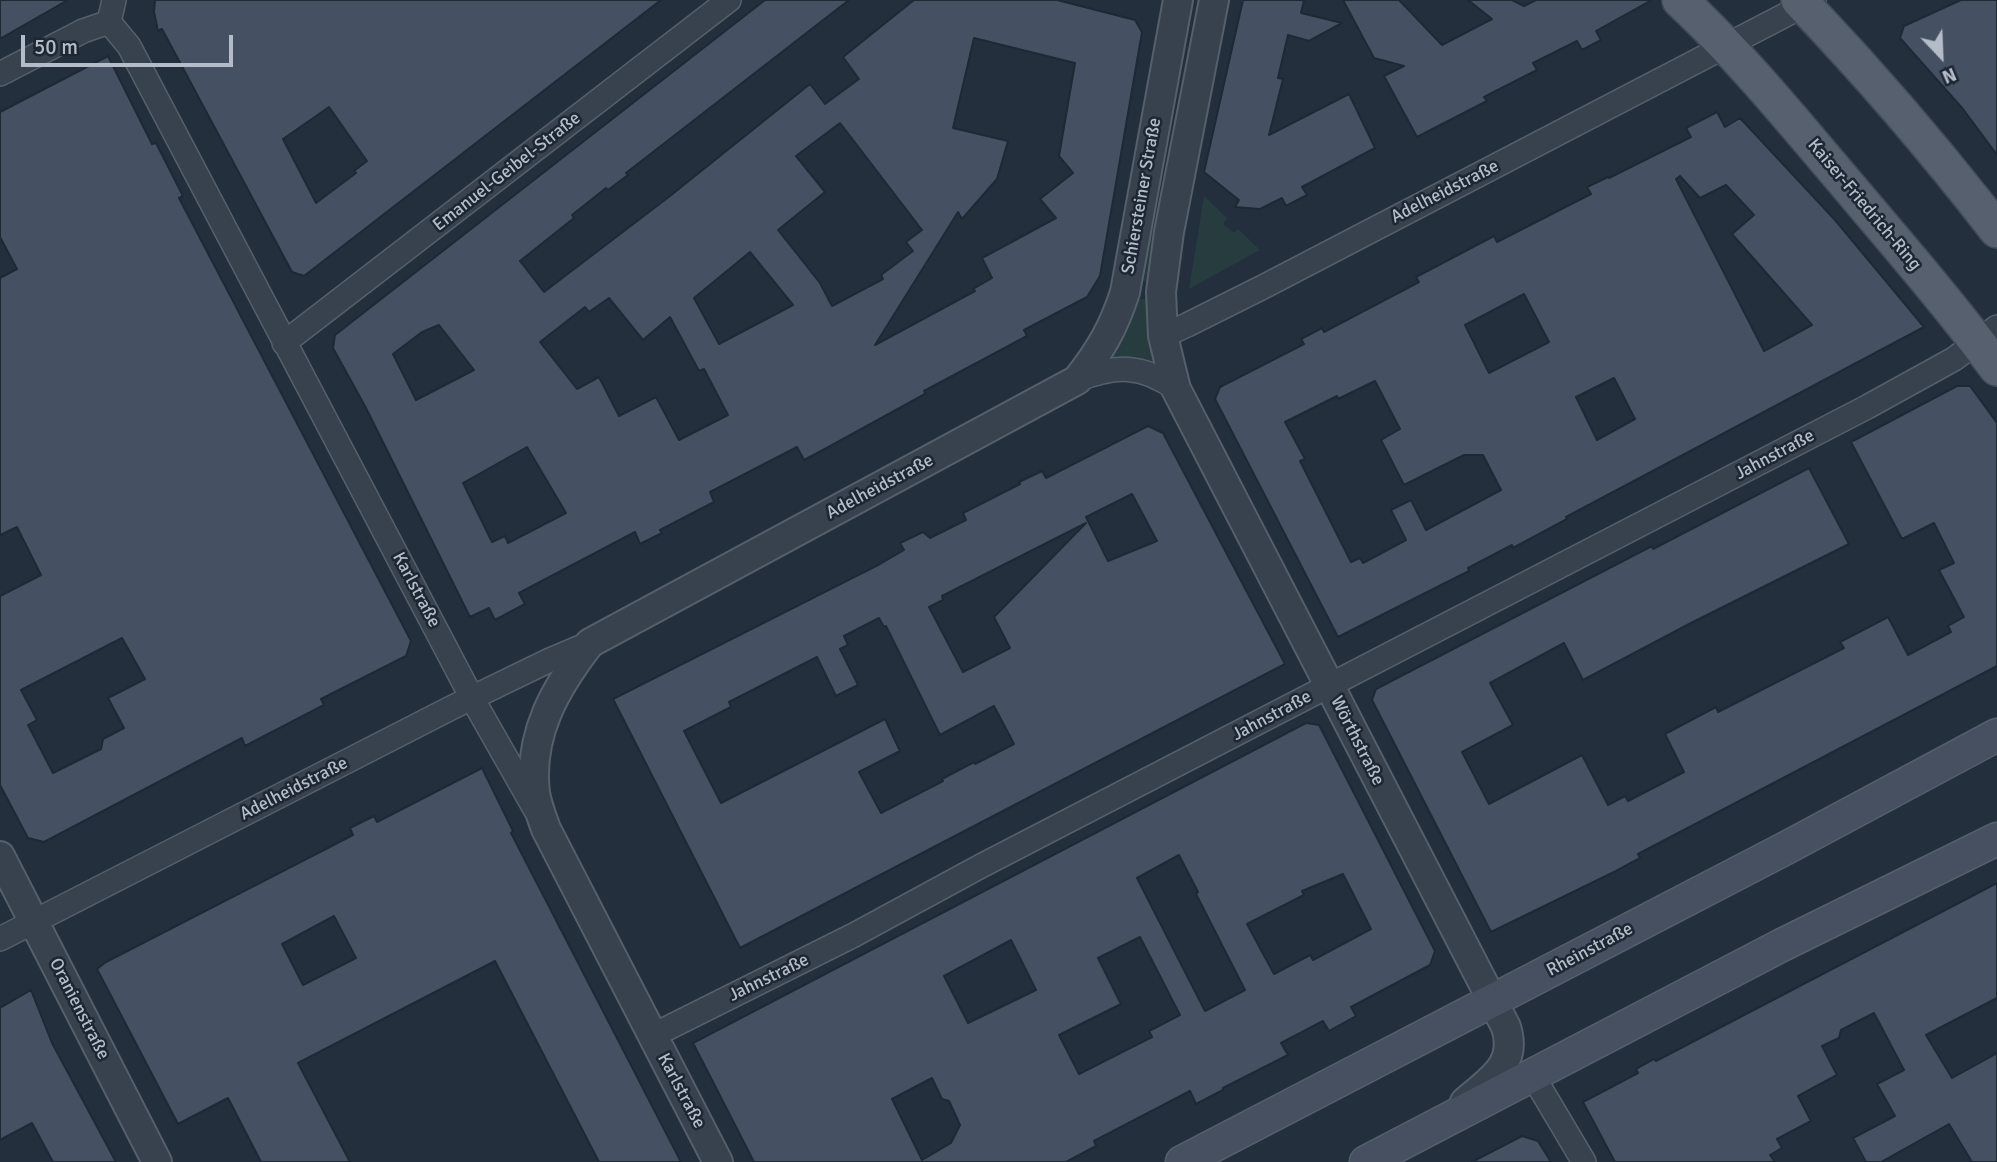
<!DOCTYPE html>
<meta charset="utf-8">
<style>
body{margin:0}
#map{position:relative;width:1997px;height:1162px;overflow:hidden;background:#242f3e;font-family:Signika,sans-serif}
canvas{display:block}
.north{position:absolute;left:1906px;top:21px;width:70px;height:70px;-webkit-text-stroke:5px #1d2633;paint-order:stroke;rotate:157deg;font-size:19px;font-weight:700;line-height:28px;text-align:center;color:#b4bcc9}
.north::after{content:'';display:block;margin:auto;width:24px;height:32px;background:#b4bcc9;clip-path:polygon(50% 0,100% 100%,50% 72%,0 100%)}
.scale{position:absolute;left:21px;top:35px;width:212px;height:32px;box-sizing:border-box;border:4px solid #b4bcc9;border-top:0;padding-left:9px;font-size:21px;line-height:24px;white-space:nowrap;color:#b4bcc9;-webkit-text-stroke:5px #1d2633;paint-order:stroke}
</style>
<div id="map">
<canvas width="1997" height="1162"></canvas>
<div class="north">N</div>
<div class="scale">50 m</div>
</div>
<script>
const ctx = document.querySelector('canvas').getContext('2d');
ctx.lineJoin = 'round';
function fillPath(path, color) { ctx.fillStyle = color; ctx.fill(path, 'evenodd'); }
function trace(path, color, width, dash) { ctx.strokeStyle = color; ctx.lineWidth = width; ctx.lineCap = dash ? 'butt' : 'round'; ctx.setLineDash(dash || []); ctx.stroke(path); }
function label(font, color, halo, rows, align = 'center') {
  ctx.font = font + ' Signika,sans-serif'; ctx.lineWidth = 5; ctx.setLineDash([]); ctx.textBaseline = 'middle'; ctx.strokeStyle = halo; ctx.fillStyle = color; for (const [text, x, y, turn = 0] of rows) {
    ctx.save(); ctx.translate(x, y); ctx.rotate((+turn || 0) * Math.PI / 180); ctx.textAlign = isNaN(turn) ? turn : align; if (halo) ctx.strokeText(text, 0, 0); ctx.fillText(text, 0, 0); ctx.restore();
  }
}
fillPath(new Path2D(`
 M 1204,196 L 1227,218 L 1223,224 L 1234,233 L 1238,229 L 1260,250 L 1189,289 Z
 M 1147,230 L 1157,231 L 1155,281 L 1136,282 Z
 M 1132,299 L 1153,299 L 1159,360 L 1155,365 L 1113,360 L 1111,356 Z`), '#263c3f');
const building = new Path2D(`
 M 0,0 L 68,0 L 0,39 Z
 M 155,0 L 661,0 L 304,276 L 292,272 L 162,29 L 158,31 L 154,12 ZM 329,107 L 367,161 L 354,171 L 356,173 L 316,203 L 283,139 Z
 M 765,0 L 849,0 L 626,173 L 628,175 L 608,190 L 606,188 L 572,215 L 574,218 L 520,261 L 544,292 L 670,196 L 810,84 L 825,104 L 859,79 L 843,57 L 914,0 L 1057,0 L 1135,20 L 1142,32 L 1100,276 L 1087,297 L 1024,330 L 1027,336 L 924,391 L 925,394 L 823,450 L 804,460 L 797,447 L 710,492 L 714,502 L 660,530 L 662,533 L 640,544 L 635,532 L 519,593 L 525,604 L 495,620 L 489,608 L 470,617 L 366,408 L 333,348 L 335,335 ZM 974,38 L 1075,63 L 1059,156 L 1073,173 L 1040,199 L 1056,218 L 982,258 L 992,278 L 973,289 L 975,291 L 875,345 L 958,212 L 962,219 L 997,179 L 1008,141 L 953,128 ZM 840,123 L 922,230 L 906,242 L 913,251 L 881,275 L 883,279 L 832,306 L 820,283 L 778,230 L 825,192 L 796,156 ZM 750,252 L 793,305 L 719,344 L 694,298 ZM 609,298 L 643,340 L 670,317 L 699,371 L 704,369 L 728,415 L 679,440 L 656,397 L 619,416 L 599,377 L 577,389 L 540,342 L 585,307 L 589,312 ZM 439,325 L 474,370 L 416,400 L 393,354 L 422,332 ZM 527,447 L 566,513 L 508,543 L 505,536 L 492,542 L 463,483 Z
 M 1243,0 L 1304,0 L 1301,13 L 1342,23 L 1309,41 L 1288,35 L 1278,78 L 1283,79 L 1269,135 L 1349,94 L 1375,148 L 1302,187 L 1307,195 L 1286,206 L 1282,198 L 1260,209 L 1235,207 L 1239,200 L 1204,172 Z
 M 1343,0 L 1399,0 L 1442,45 L 1492,19 L 1468,0 L 1512,0 L 1524,6 L 1536,0 L 1652,0 L 1596,31 L 1601,40 L 1582,50 L 1577,41 L 1533,63 L 1537,70 L 1484,97 L 1487,101 L 1417,137 L 1384,76 L 1404,66 L 1374,58 Z
 M 1961,0 L 1997,0 L 1997,155 L 1963,109 L 1900,38 L 1904,26 Z
 M 108,56 L 152,144 L 156,143 L 183,196 L 179,198 L 411,641 L 406,656 L 321,699 L 324,705 L 245,746 L 242,738 L 44,842 L 28,838 L 0,785 L 0,596 L 41,575 L 17,527 L 0,535 L 0,278 L 17,269 L 0,237 L 0,112 ZM 122,638 L 145,679 L 108,698 L 124,728 L 103,739 L 101,749 L 53,773 L 28,725 L 37,720 L 21,690 Z
 M 1717,112 L 1725,127 L 1740,118 L 1835,220 L 1924,327 L 1566,517 L 1567,519 L 1513,548 L 1512,545 L 1468,568 L 1469,571 L 1338,637 L 1215,399 L 1220,387 L 1304,344 L 1301,339 L 1322,328 L 1324,332 L 1419,282 L 1416,277 L 1494,236 L 1497,242 L 1591,194 L 1587,187 L 1608,177 L 1609,178 L 1691,137 L 1686,128 ZM 1680,176 L 1700,198 L 1726,185 L 1754,215 L 1732,234 L 1812,325 L 1764,351 L 1676,179 ZM 1524,294 L 1549,342 L 1489,373 L 1465,325 ZM 1614,378 L 1635,419 L 1597,440 L 1576,397 ZM 1375,381 L 1400,429 L 1381,440 L 1404,485 L 1464,455 L 1483,455 L 1501,490 L 1426,530 L 1411,500 L 1391,510 L 1406,540 L 1363,563 L 1360,558 L 1351,562 L 1300,461 L 1305,459 L 1285,422 L 1337,396 L 1338,399 Z
 M 1957,386 L 1970,386 L 1997,423 L 1997,666 L 1638,854 L 1640,858 L 1616,871 L 1491,932 L 1372,700 L 1376,689 L 1652,546 L 1653,549 L 1809,468 L 1849,544 L 1691,623 L 1583,680 L 1564,643 L 1490,683 L 1513,725 L 1462,752 L 1489,804 L 1582,755 L 1608,805 L 1625,796 L 1628,801 L 1684,772 L 1665,734 L 1716,707 L 1718,712 L 1844,648 L 1840,642 L 1888,617 L 1908,655 L 1951,632 L 1948,626 L 1964,617 L 1939,570 L 1954,563 L 1934,523 L 1902,539 L 1851,442 Z
 M 1148,426 L 1163,433 L 1285,664 L 740,948 L 613,699 L 880,564 L 904,550 L 900,543 L 923,532 L 930,538 L 966,520 L 963,513 L 1020,484 L 1019,482 L 1042,471 L 1046,478 ZM 1132,494 L 1157,541 L 1108,561 L 1086,517 ZM 1086,523 L 994,617 L 1010,648 L 963,672 L 929,607 L 943,600 L 942,596 ZM 879,618 L 884,627 L 886,626 L 940,735 L 994,706 L 1014,744 L 975,764 L 974,762 L 942,779 L 943,781 L 881,813 L 859,772 L 900,751 L 885,719 L 721,803 L 684,731 L 731,707 L 729,702 L 817,657 L 836,696 L 858,685 L 840,649 L 848,645 L 844,636 Z
 M 1306,723 L 1319,725 L 1435,951 L 1430,965 L 1351,1007 L 1356,1016 L 1329,1031 L 1323,1021 L 1281,1043 L 1288,1055 L 1223,1088 L 1223,1090 L 1196,1104 L 1190,1091 L 1094,1141 L 1096,1146 L 1066,1162 L 754,1162 L 693,1043 ZM 1179,855 L 1198,892 L 1196,894 L 1245,990 L 1205,1011 L 1137,878 ZM 1343,874 L 1371,929 L 1313,960 L 1310,955 L 1274,974 L 1247,924 L 1304,895 L 1302,891 ZM 1140,937 L 1180,1015 L 1149,1031 L 1152,1037 L 1079,1074 L 1059,1035 L 1121,1004 L 1098,958 ZM 1011,940 L 1036,990 L 968,1023 L 944,976 ZM 932,1078 L 942,1099 L 949,1101 L 960,1125 L 951,1143 L 922,1160 L 892,1099 Z
 M 482,768 L 513,831 L 511,833 L 681,1162 L 599,1162 L 495,961 L 298,1063 L 350,1162 L 261,1162 L 228,1098 L 178,1124 L 97,969 L 106,962 L 353,835 L 350,828 L 374,816 L 377,822 ZM 334,916 L 356,958 L 303,985 L 282,944 Z
 M 1997,883 L 1997,998 L 1926,1035 L 1952,1078 L 1997,1053 L 1997,1162 L 1972,1162 L 1949,1124 L 1881,1162 L 1866,1162 L 1853,1138 L 1895,1116 L 1877,1084 L 1904,1070 L 1874,1013 L 1841,1030 L 1839,1038 L 1822,1046 L 1837,1075 L 1798,1096 L 1811,1121 L 1777,1139 L 1782,1148 L 1770,1155 L 1775,1162 L 1615,1162 L 1583,1102 L 1638,1073 L 1636,1069 L 1654,1059 L 1656,1061 Z
 M 31,990 L 52,1043 L 116,1162 L 53,1162 L 32,1123 L 0,1140 L 0,1008 Z
 M 1522,1136 L 1538,1141 L 1551,1162 L 1472,1162 Z`);
fillPath(building, '#455162');
trace(building, '#1f2835', 2);
const minor = new Path2D(`
 M 109,22 L 129,46 L 472,698 L 535,809
 M 109,22 L 114,0
 M 0,74 L 83,31 L 109,22
 M 1163,336 L 1187,325 L 1263,287 L 1814,0
 M 284,343 L 729,0
 M 1077,380 C 1115,365 1142,364 1176,389
 M 0,939 L 451,708 L 550,660 L 590,643
 M 652,1036 L 854,935 L 981,866 L 1867,407 L 1954,359 L 1997,327
 M 1533,1076 L 1584,1162`);
const tertiary = new Path2D(`
 M 1214,0 L 1169,232 L 1161,292 L 1163,336 L 1176,389 L 1506,1027 C 1518,1065 1490,1080 1465,1102
 M 0,856 L 157,1162
 M 718,1162 L 546,829 C 542,818 537,805 535,793 C 528,734 556,687 590,643 L 1077,380 C 1100,351 1114,327 1125,292 L 1178,0`);
const secondary = new Path2D(`
 M 1182,1162 L 1786,848 L 1997,735
 M 1366,1162 L 1782,945 L 1997,839`);
const primary = new Path2D(`
 M 1680,0 C 1737,53 1787,114 1838,174 C 1892,238 1947,301 1997,368
 M 1799,0 C 1869,73 1935,150 1997,230`);
trace(minor, '#565f6c', 26);
trace(tertiary, '#565f6c', 32);
trace(secondary, '#565f6c', 35);
trace(primary, '#414a57', 38);
trace(minor, '#38414e', 23);
trace(tertiary, '#38414e', 28);
trace(secondary, '#465061', 32);
trace(primary, '#56606e', 35);
label('18px', '#b4bcc9', '#1d2633', [
 ["Emanuel-Geibel-Straße",507,172,-38],
 ["Adelheidstraße",1445,192,-27],
 ["Schiersteiner Straße",1142,196,-80],
 ["Kaiser-Friedrich-Ring",1864,205,50],
 ["Jahnstraße",1775,455,-28],
 ["Adelheidstraße",880,487,-28],
 ["Karlstraße",416,590,62],
 ["Jahnstraße",1272,716,-28],
 ["Wörthstraße",1357,741,63],
 ["Adelheidstraße",294,789,-27],
 ["Rheinstraße",1590,950,-28],
 ["Jahnstraße",769,978,-26],
 ["Oranienstraße",79,1009,63],
 ["Karlstraße",681,1091,62]
]);
</script>
